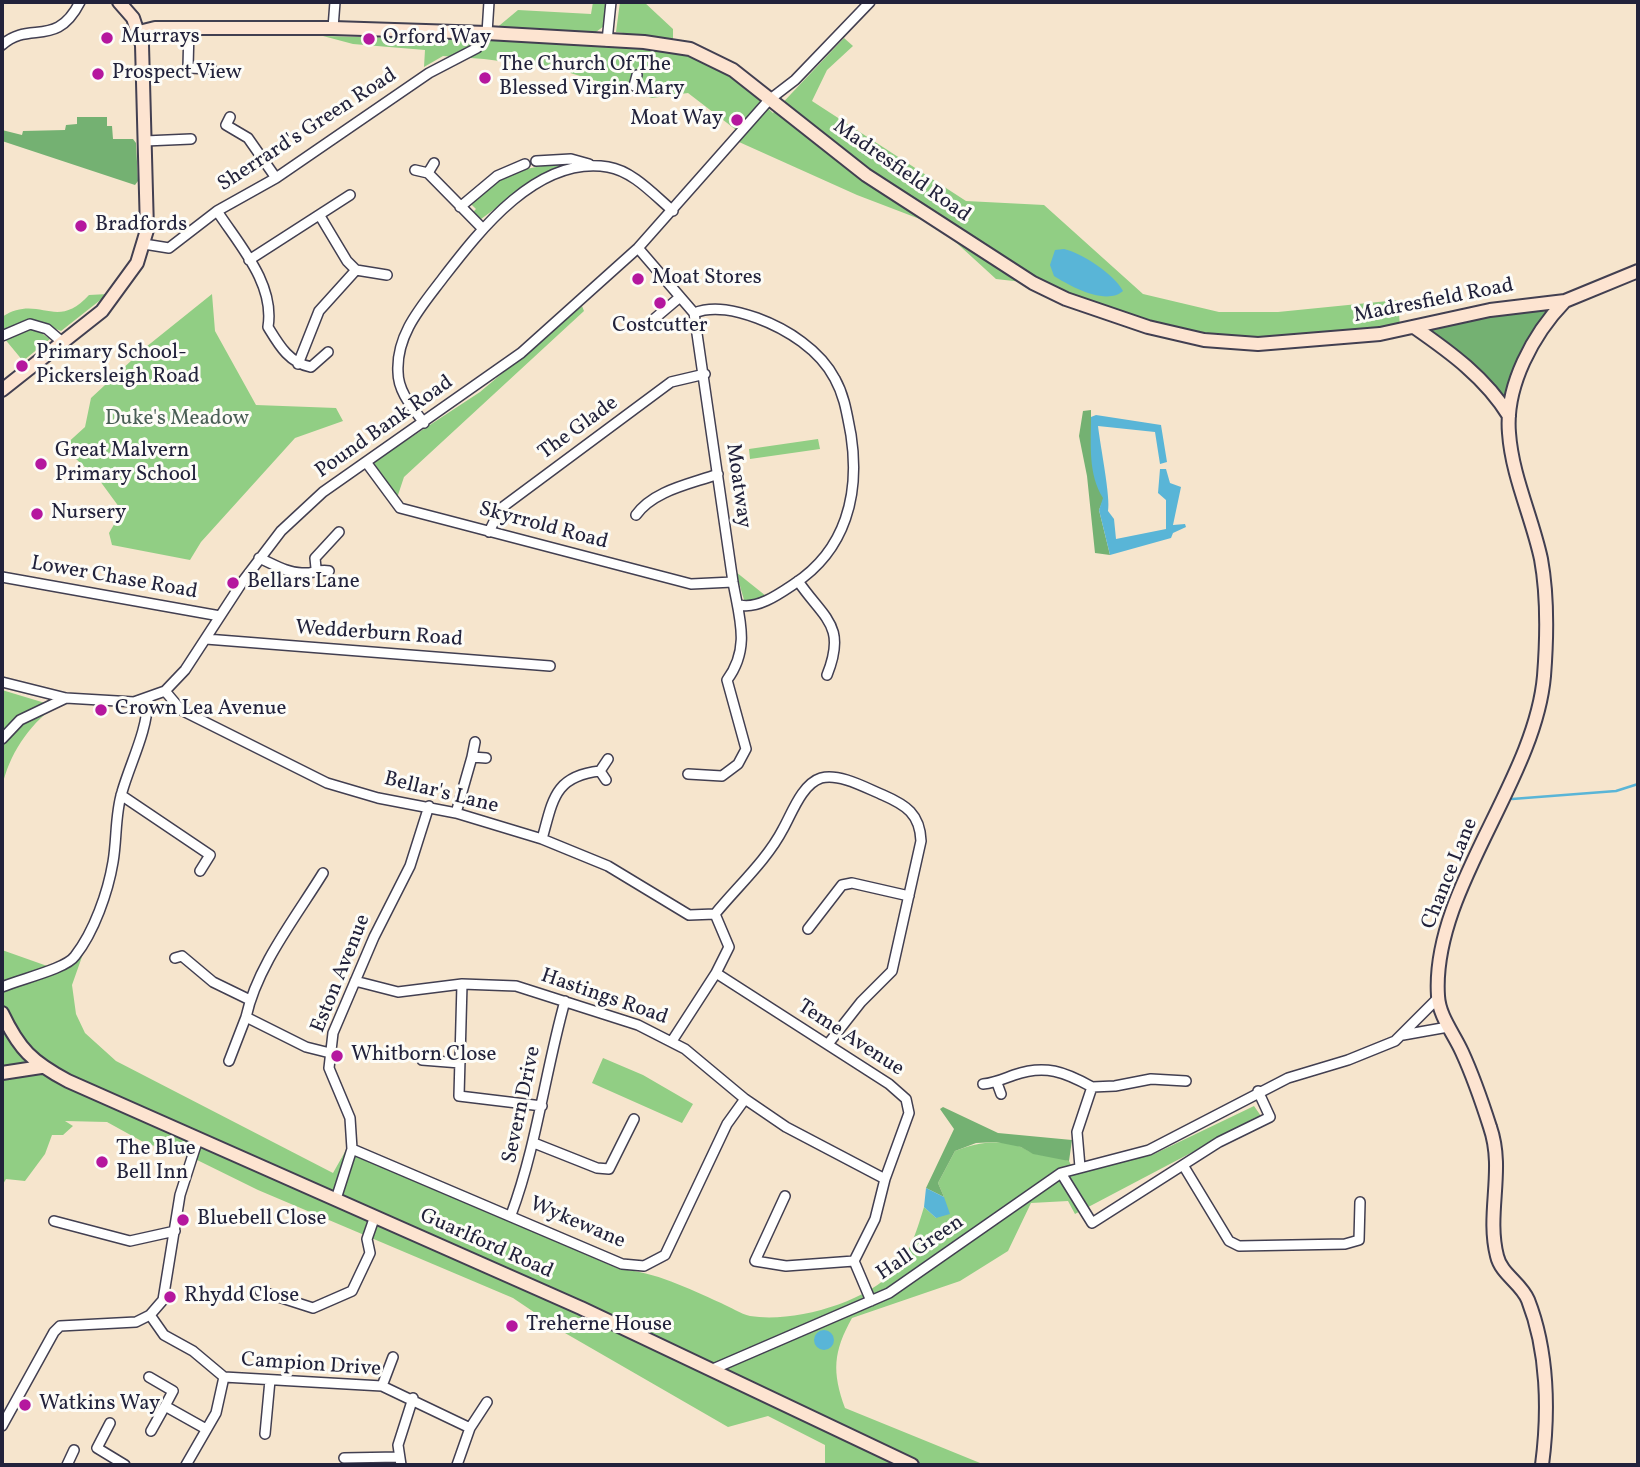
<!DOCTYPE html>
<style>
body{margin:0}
#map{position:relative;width:1640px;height:1467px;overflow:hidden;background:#f6e5cd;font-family:Vollkorn,serif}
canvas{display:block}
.frame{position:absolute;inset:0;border:4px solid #22223b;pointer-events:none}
</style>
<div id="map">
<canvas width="1640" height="1467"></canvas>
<div class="frame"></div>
</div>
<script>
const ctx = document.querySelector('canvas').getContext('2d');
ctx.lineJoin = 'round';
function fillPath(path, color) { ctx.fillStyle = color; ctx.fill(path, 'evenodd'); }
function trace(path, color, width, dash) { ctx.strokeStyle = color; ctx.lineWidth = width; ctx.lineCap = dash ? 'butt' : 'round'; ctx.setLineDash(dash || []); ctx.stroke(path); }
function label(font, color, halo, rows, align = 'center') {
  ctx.font = font + ' Vollkorn,serif'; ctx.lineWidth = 6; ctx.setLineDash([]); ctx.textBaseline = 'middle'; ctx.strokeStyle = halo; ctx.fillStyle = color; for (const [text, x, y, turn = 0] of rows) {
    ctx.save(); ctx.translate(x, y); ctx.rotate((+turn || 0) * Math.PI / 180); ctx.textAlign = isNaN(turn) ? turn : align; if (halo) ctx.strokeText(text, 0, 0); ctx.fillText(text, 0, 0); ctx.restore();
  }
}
fillPath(new Path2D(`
 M 593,2 L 606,2 L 604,26 L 596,32 L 494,30 L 518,10 L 591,14 Z
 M 620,2 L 644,2 L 673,29 L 673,40 L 616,32 Z
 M 323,36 L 548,42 L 690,52 L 737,79 L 773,113 L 844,38 L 853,46 L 827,70 L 812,101 L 966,201 L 1044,205 L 1143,294 L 1219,312 L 1278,312 L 1398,300 L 1400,327 L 1282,339 L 1213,338 L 1145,322 L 1040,284 L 996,279 L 938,226 L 857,195 L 739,142 L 744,136 L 688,93 L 652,98 L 554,68 L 484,59 L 443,56 L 424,67 L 425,50 L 353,44 Z
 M 572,163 L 537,178 L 481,219 L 473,212 L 476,209 L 470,203 C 504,171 527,166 572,163 Z
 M 108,294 L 61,331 L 30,319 L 2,330 L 2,317 C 39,293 56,332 89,295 Z
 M 212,294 L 215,331 L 256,405 L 336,408 L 343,421 L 295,438 L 201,542 L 190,560 L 112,545 L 109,533 L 122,511 L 100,481 L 63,447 L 85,427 L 91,398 L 146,347 Z
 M 582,306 L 584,311 L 404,477 L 397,498 L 372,463 L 480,392 Z
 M 34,328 L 50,339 L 23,361 L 4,338 Z
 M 818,439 L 820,449 L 750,459 L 749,449 Z
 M 736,572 L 766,596 L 752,602 L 744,600 Z
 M 2,690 L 55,706 C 28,726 9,755 2,787 Z
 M 2,950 L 50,967 L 84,951 L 72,985 L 76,1014 L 85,1033 L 116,1061 L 333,1173 L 346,1150 L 619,1269 C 656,1272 687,1288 721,1303 C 730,1307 741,1314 750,1316 C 794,1323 865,1303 895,1270 C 910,1254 918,1227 924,1207 L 936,1218 L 944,1197 L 938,1183 L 955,1151 C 976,1143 998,1138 1021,1147 C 1026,1149 1030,1153 1036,1154 C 1048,1156 1058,1157 1069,1161 L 1075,1173 L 1152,1155 L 1254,1106 L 1261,1116 L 1075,1214 L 1068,1201 L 1031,1203 L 1008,1251 L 960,1281 L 852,1318 C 833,1352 832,1372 845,1408 L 985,1465 L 825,1465 L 825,1445 L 768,1416 L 728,1427 L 565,1333 L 513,1298 L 258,1190 L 193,1158 L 145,1143 L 107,1122 L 65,1121 L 73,1126 L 63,1135 L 52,1135 L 45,1154 L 25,1181 L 6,1179 L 2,1186 Z
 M 603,1058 L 643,1075 L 693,1104 L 682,1123 L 592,1083 Z`), '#91ce84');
fillPath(new Path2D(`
 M 77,117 L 107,117 L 107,126 L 112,126 L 113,139 L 133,139 L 136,143 L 138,181 L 135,185 L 2,141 L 2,130 L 22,135 L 23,131 L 65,130 L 66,125 L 77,124 Z
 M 1556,305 L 1526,350 L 1505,398 L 1468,361 L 1425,329 L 1486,315 Z
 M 1091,410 L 1091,448 L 1104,498 L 1099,510 L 1110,555 L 1095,553 L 1087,476 L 1079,436 L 1083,411 Z
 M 943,1107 L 998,1133 L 1072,1140 L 1069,1161 L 1033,1154 L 1021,1147 L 996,1142 L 976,1143 L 955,1151 L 938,1183 L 944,1197 L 926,1188 L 954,1129 L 940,1109 Z`), '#74b172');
fillPath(new Path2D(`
 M 1064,249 C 1082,253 1115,275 1123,291 C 1106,306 1070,286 1054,276 L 1050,265 L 1055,250 Z
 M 1096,415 L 1161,425 L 1167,462 L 1160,464 L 1155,432 L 1098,426 C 1100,444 1111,499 1108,511 L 1114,519 L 1116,539 L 1166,529 L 1166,500 L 1158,493 L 1160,469 L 1166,469 L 1170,483 L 1181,487 L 1173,525 L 1185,524 L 1186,527 L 1173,533 L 1171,538 L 1110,555 L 1099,510 L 1103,498 C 1088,474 1091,445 1091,417 Z
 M 926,1188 L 944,1197 L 950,1214 L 936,1218 L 924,1207 Z
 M814 1340a10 10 0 1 1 20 0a10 10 0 1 1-20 0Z`), '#59b5d7');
trace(new Path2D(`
 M 1512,799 L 1616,791 L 1638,784`), '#59b5d7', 2.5);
const street = new Path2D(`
 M 189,28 L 188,68 L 212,69
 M 333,28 L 335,2
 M 607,41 L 611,2
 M 2,45 C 30,20 56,49 80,2
 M 634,86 L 637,75
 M 230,117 L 226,125 L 248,138 L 276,178
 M 145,141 L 191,139
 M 536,161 L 571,159 L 589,164
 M 415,170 L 428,173 L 483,229
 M 428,173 L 434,163
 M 460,207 L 497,176 L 525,164
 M 217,211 C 240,246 275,284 268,327 C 279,345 289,363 311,367 L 328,352
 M 320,216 L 347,261 L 356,270 L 387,275
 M 144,244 L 169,248 L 217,211 L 276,178 L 429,73 L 477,48 L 487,33 L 489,2
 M 638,248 L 694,313 L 733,582 C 739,617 751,648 727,680 L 746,749 L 738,764 L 722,776 L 688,774
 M 249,260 L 350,195
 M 694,313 C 714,305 737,311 757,318 C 787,329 820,350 835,379 C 845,397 847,415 851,435 C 860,494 846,550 794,584 C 779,594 758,609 740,605
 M 654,319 L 680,297
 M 2,336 L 30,324 L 47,329 L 61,341
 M 298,364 L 319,311 L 356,270
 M 424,423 C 413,408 398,392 398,372 C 396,334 422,306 443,278 C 480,230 538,155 608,167 C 633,171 654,195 673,211
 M 366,462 L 400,508 L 691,584 L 733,582
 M 636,515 C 654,490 691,484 718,474
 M 489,532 L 500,509 L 671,382 L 705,374
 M 259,558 C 273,564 287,573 302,573 C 313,574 318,569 329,571
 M 316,568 L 315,558 L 339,532
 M 2,577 L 220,616
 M 798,581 C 824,619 847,625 827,675
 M 206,639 L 550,666
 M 2,682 L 66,698 L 134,702 L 165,691 L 185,670 L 243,581 L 281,531 L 323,492 L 521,353 L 638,248 L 769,100 L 795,80 L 870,2
 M 165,691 L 181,710 L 327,783 L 378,798 L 456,813 L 542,839 L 608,866 L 689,915 L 715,914
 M 2,739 L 20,720 L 66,698
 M 472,757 L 475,742
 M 600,771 L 606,780
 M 121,795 L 210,855 L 200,871
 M 456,813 L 472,757 L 486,758
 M 542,839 C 553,800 554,776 600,771 L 608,759
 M 323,873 C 296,917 257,966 246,1017 L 306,1047 L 330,1053
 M 715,914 C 737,887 767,860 783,829 C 792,813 802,784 821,778 C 840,773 866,788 883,795 C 906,805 920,814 921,841 L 892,971 L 861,1002 L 828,1044
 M 715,914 L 729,947 L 716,973 L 889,1084 L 906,1099 L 909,1113 L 885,1179 L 875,1219 L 854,1261 L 871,1301
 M 808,929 L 842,885 L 852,883 L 909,896
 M 175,958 L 182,956 L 213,982 L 250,1000
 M 355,981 L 398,992 L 462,984 L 516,986 L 638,1025 L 685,1049 L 745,1099 L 786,1127 L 885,1179
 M 462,984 L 459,1096 L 542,1106
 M 2,987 C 20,979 66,969 75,956 C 94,932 108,892 113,862 C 117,839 115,814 122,792 C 131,761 147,732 148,699
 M 1403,1035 L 1448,1027
 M 672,1041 L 716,973
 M 422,1060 L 460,1063
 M 229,1061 L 246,1017
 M 997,1083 L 1001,1094
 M 983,1084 C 995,1083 1003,1079 1014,1075 C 1045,1064 1065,1072 1092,1087 L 1077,1132 L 1080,1167
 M 1092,1087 L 1115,1086 L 1151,1079 L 1186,1081
 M 534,1143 L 597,1168 L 609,1169 L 634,1119
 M 352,1149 L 622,1264 L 644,1266 L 665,1255 L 727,1124 L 745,1099
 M 1183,1165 L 1229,1241 L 1239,1246 L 1345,1244 L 1359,1240 L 1360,1202
 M 1061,1173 L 1092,1223 L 1219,1142 L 1270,1117 L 1258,1091
 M 785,1196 L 755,1261 L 786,1266 L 854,1261
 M 336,1199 L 352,1149 L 350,1118 L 329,1068 L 333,1033 L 374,937 L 410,866 L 429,806
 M 511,1215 C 537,1145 545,1072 565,1001
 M 54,1221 L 130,1241 L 175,1231
 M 260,1291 L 313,1308 L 352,1291 L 370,1253 L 367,1239 L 375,1216
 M 150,1315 L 164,1335 L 193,1351 L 224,1377 L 216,1413 L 186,1465
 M 713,1369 L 889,1293 L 1061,1173 L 1149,1150 L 1288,1078 L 1348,1060 L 1395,1041 L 1438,998
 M 149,1377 L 173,1391 L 165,1406 L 206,1429
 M 224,1377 L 382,1386 L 470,1428 L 457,1465
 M 382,1386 L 393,1357
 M 110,1423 L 97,1448 L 125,1465
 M 2,1426 L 54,1332 L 60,1326 L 136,1322 L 150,1315 L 163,1300 L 180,1195 L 198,1139
 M 470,1428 L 487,1402
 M 151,1431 L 165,1406
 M 265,1434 L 270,1380
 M 344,1458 L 399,1457
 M 67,1465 L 74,1450
 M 401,1465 L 398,1445 L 413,1398`);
const secondary = new Path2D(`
 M 139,32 L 155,28 L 333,28 L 487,33 L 644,42 L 690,49 L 733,70 L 866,175 L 1033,283 L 1066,299 L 1148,327 L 1204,340 L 1258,344 L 1380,334 L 1490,310 L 1565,301 L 1638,271
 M 1414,327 C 1450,352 1486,378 1509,416
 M 2,390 L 102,311 L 137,263 L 147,230 L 142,45 L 133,18 L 119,2
 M 2,1013 C 19,1049 32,1062 68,1081 L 581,1308 L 912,1465
 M 2,1073 L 41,1067
 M 1542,1465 C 1549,1412 1548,1351 1528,1300 C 1521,1283 1501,1274 1497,1256 C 1486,1213 1505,1170 1490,1127 C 1482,1102 1473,1076 1462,1052 C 1454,1034 1439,1016 1438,996 C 1431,891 1535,781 1544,676 C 1547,638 1548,597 1541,559 C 1532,517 1512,476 1509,433 C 1505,386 1533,334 1565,301`);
trace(street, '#423f51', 12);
trace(secondary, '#423f51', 16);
trace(street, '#fff', 9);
trace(secondary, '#fde4d1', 12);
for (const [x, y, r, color] of [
 [107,38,7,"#b5179e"],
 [369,39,7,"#b5179e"],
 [98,74,7,"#b5179e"],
 [485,78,7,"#b5179e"],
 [737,120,7,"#b5179e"],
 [81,226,7,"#b5179e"],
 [638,279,7,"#b5179e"],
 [660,303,7,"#b5179e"],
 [22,366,7,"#b5179e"],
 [41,464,7,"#b5179e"],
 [37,514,7,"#b5179e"],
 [233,583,7,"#b5179e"],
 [101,710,7,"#b5179e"],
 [337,1056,7,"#b5179e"],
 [102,1162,7,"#b5179e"],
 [183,1220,7,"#b5179e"],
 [170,1297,7,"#b5179e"],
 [512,1326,7,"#b5179e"],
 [25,1405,7,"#b5179e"]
]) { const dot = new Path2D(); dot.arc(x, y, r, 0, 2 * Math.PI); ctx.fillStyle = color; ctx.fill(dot); trace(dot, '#fdfcf7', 2.5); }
label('21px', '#22223b', '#fdfcf7', [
 ["Murrays",121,38],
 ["Orford Way",383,39],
 ["The Church Of The",499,66],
 ["Blessed Virgin Mary",499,90],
 ["Prospect View",112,74],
 ["Moat Way",723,120,"right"],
 ["Bradfords",95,226],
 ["Moat Stores",652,279],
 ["Costcutter",660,327,"center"],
 ["Primary School-",36,354],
 ["Pickersleigh Road",36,378],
 ["Great Malvern",55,452],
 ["Primary School",55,476],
 ["Nursery",51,514],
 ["Bellars Lane",247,583],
 ["Crown Lea Avenue",115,710],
 ["Whitborn Close",351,1056],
 ["The Blue",116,1150],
 ["Bell Inn",116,1174],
 ["Bluebell Close",197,1220],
 ["Rhydd Close",184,1297],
 ["Treherne House",526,1326],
 ["Watkins Way",39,1405]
], 'left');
label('21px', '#22223b', '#fdfcf7', [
 ["Sherrard's Green Road",308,131,-33],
 ["Madresfield Road",901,172,35],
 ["Madresfield Road",1434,302,-11],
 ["Pound Bank Road",385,428,-35],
 ["The Glade",579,429,-36],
 ["Moatway",737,486,82],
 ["Skyrrold Road",543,527,15],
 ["Lower Chase Road",114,579,10],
 ["Wedderburn Road",379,635,4],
 ["Bellar's Lane",441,794,14],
 ["Chance Lane",1451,874,-68],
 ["Eston Avenue",342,974,-68],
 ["Hastings Road",604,998,19],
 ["Teme Avenue",850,1039,33],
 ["Severn Drive",523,1105,-78],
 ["Wykewane",577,1224,23],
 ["Guarlford Road",486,1245,24],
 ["Hall Green",921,1249,-34],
 ["Campion Drive",311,1366,4]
]);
label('21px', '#495e55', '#fdfcf7', [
 ["Duke's Meadow",177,420]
]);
</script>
